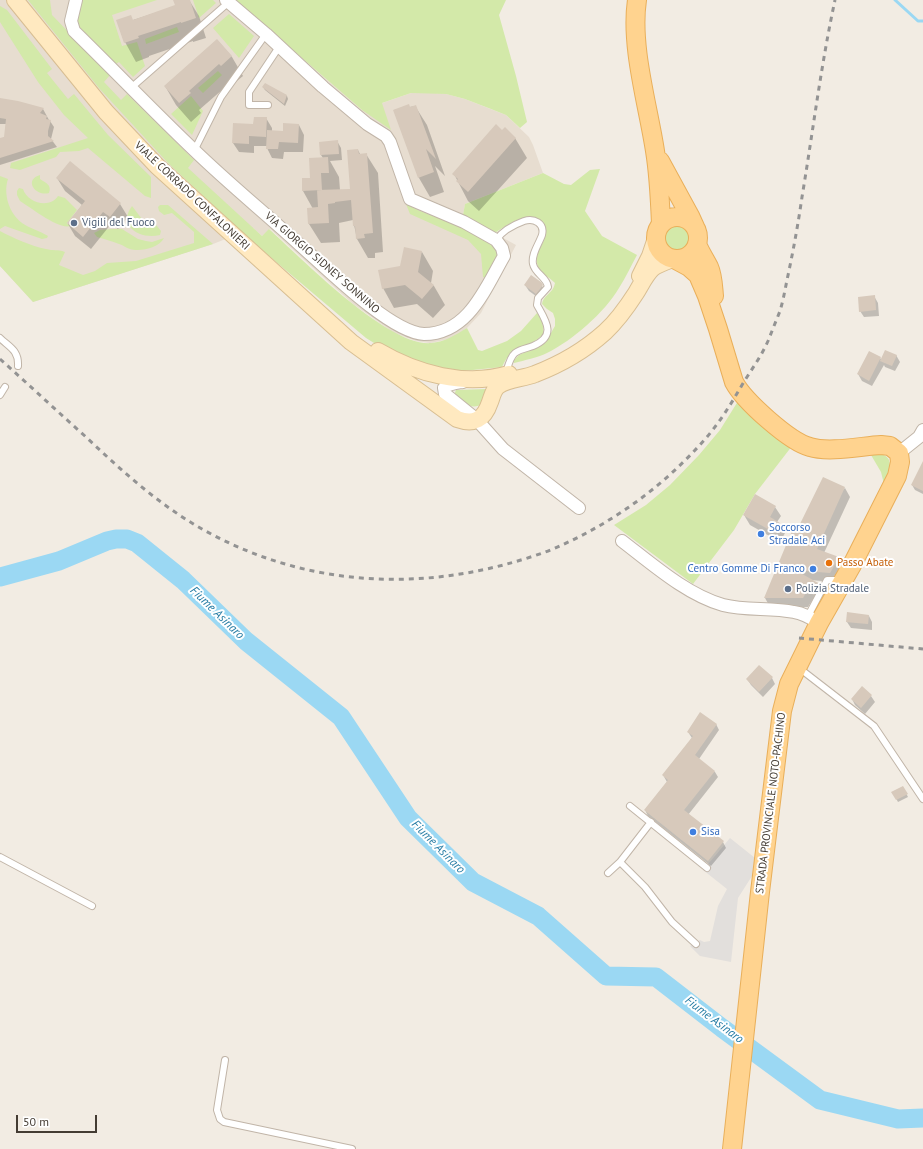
<!DOCTYPE html>
<style>
body{margin:0}
#map{position:relative;width:923px;height:1149px;overflow:hidden;background:#f2ece3;font-family:"PT Sans",sans-serif}
canvas{display:block}
.scale{position:absolute;left:16px;top:1115px;width:81px;height:18px;box-sizing:border-box;border:2px solid #443c33;border-top:0;padding-left:5px;font-size:12px;line-height:14px;white-space:nowrap;color:#443c33;-webkit-text-stroke:3px #fff;paint-order:stroke}
</style>
<div id="map">
<canvas width="923" height="1149"></canvas>
<div class="scale">50 m</div>
</div>
<script>
const ctx = document.querySelector('canvas').getContext('2d');
ctx.lineJoin = 'round';
function fillPath(path, color) { ctx.fillStyle = color; ctx.fill(path, 'evenodd'); }
function trace(path, color, width, dash) { ctx.strokeStyle = color; ctx.lineWidth = width; ctx.lineCap = dash ? 'butt' : 'round'; ctx.setLineDash(dash || []); ctx.stroke(path); }
function label(font, color, halo, rows, align = 'center') {
  ctx.font = font + ' "PT Sans",sans-serif'; ctx.lineWidth = 4; ctx.setLineDash([]); ctx.textBaseline = 'middle'; ctx.strokeStyle = halo; ctx.fillStyle = color; for (const [text, x, y, turn = 0] of rows) {
    ctx.save(); ctx.translate(x, y); ctx.rotate((+turn || 0) * Math.PI / 180); ctx.textAlign = isNaN(turn) ? turn : align; if (halo) ctx.strokeText(text, 0, 0); ctx.fillText(text, 0, 0); ctx.restore();
  }
}
fillPath(new Path2D(`
 M 0,0 L 235,0 L 362,110 L 411,93 L 425,92 L 446,94 L 465,99 L 506,115 L 529,137 L 533,145 L 543,173 L 465,204 L 463,216 L 516,245 L 481,313 L 467,328 L 450,339 L 430,343 L 416,341 L 394,333 L 353,304 L 270,229 L 262,236 L 253,228 L 213,244 L 33,302 L 0,266 Z`), '#e7ddd0');
fillPath(new Path2D(`
 M 28,0 L 50,0 L 52,15 L 110,75 L 104,82 L 121,100 L 127,94 L 194,160 L 188,168 L 262,236 L 269,229 C 301,258 388,347 431,343 C 445,342 455,335 467,328 L 478,350 L 482,351 L 507,341 L 521,331 L 537,313 L 542,320 L 544,333 C 536,344 524,344 514,351 C 508,355 505,361 502,367 L 463,371 L 445,370 L 395,356 L 366,338 L 256,245 L 168,163 L 99,88 Z
 M 80,0 L 157,0 L 112,15 L 122,46 L 137,42 L 145,66 L 133,77 L 119,62 L 116,64 C 105,53 79,35 77,19 C 76,13 79,6 80,0 Z
 M 193,0 L 213,0 L 216,3 L 199,18 Z
 M 235,0 L 506,0 L 499,15 L 516,76 L 527,122 L 520,128 L 506,115 L 491,109 L 465,99 L 446,94 L 411,93 L 382,103 L 391,130 L 362,110 Z
 M 0,6 L 7,10 L 52,69 L 47,73 L 68,99 L 74,94 L 108,135 L 151,177 L 151,198 L 145,196 L 88,148 L 79,151 L 60,152 L 56,157 L 20,170 L 10,168 L 11,163 L 88,138 L 64,115 L 38,82 L 0,22 Z
 M 229,14 L 254,36 L 239,58 L 213,28 Z
 M 177,27 L 179,32 L 146,44 L 145,39 Z
 M 218,71 L 222,75 L 203,93 L 198,88 Z
 M 191,96 L 203,111 L 192,135 L 171,114 Z
 M 600,169 L 585,211 L 602,236 L 637,255 C 631,266 626,277 619,288 C 604,313 573,340 547,353 C 537,358 525,360 514,363 L 513,361 L 519,355 L 545,343 L 555,326 L 555,319 L 553,313 L 547,309 L 542,304 C 543,295 553,294 555,283 C 549,277 538,272 537,263 C 535,253 542,246 545,237 C 546,231 546,224 540,221 C 526,211 507,225 495,233 L 463,215 L 465,204 L 543,173 L 564,184 L 571,185 L 590,170 Z
 M 40,175 L 40,179 C 46,183 52,185 49,193 C 36,197 23,180 40,175 Z
 M 0,176 L 8,179 C 3,194 9,213 22,223 C 29,228 40,231 48,236 L 47,238 L 42,239 L 5,226 L 0,229 Z
 M 19,188 L 23,189 C 27,203 50,209 58,196 L 65,198 L 77,210 L 67,223 L 70,226 C 59,230 30,207 20,201 L 17,195 L 17,191 Z
 M 406,204 C 410,206 415,209 420,211 C 434,217 496,237 497,253 C 498,261 489,271 485,278 L 483,277 L 481,254 L 468,240 L 410,214 Z
 M 160,205 L 168,205 L 213,244 L 33,302 L 0,266 L 0,231 C 13,238 31,246 46,249 C 53,251 57,249 65,252 L 59,265 L 83,275 L 95,271 L 107,263 L 136,261 L 194,243 L 194,232 L 172,213 L 164,215 L 159,211 L 158,207 Z
 M 132,206 L 142,219 L 153,223 L 157,226 L 161,231 L 160,235 C 140,240 117,226 132,206 Z
 M663 239a13 13 0 1 1 26 0a13 13 0 1 1-26 0Z
 M 112,229 L 122,229 L 138,239 L 146,241 L 152,242 L 164,238 C 159,248 140,252 130,249 C 126,248 123,245 119,244 C 112,241 104,239 97,237 L 94,233 L 100,230 Z
 M 487,389 L 483,403 C 472,412 464,402 454,395 L 456,390 Z
 M 740,398 L 792,446 L 755,494 L 734,530 L 693,584 L 614,525 L 646,505 L 670,485 L 699,455 L 720,430 Z
 M 877,454 C 897,455 889,472 884,484 L 881,472 L 871,455 Z`), '#d3e9a9');
fillPath(new Path2D(`
 M 730,838 L 755,858 L 752,876 L 738,898 L 731,962 L 700,956 L 690,946 L 700,940 L 704,942 L 710,941 L 718,906 L 727,889 L 703,870 Z`), '#e2dfdc');
fillPath(new Path2D(`
 M 179,0 L 189,0 L 199,16 L 206,38 L 193,42 L 193,41 L 149,56 L 149,57 L 136,62 L 125,42 L 133,20 L 176,6 Z
 M 217,40 L 232,57 L 243,76 L 232,85 L 230,83 L 199,110 L 201,113 L 191,122 L 176,105 L 165,86 Z
 M 265,84 L 287,96 L 288,99 L 285,106 L 265,90 L 263,87 Z
 M 0,99 L 43,109 L 49,120 L 50,121 L 54,127 L 51,139 L 57,147 L 0,165 L 0,139 L 5,137 L 6,124 L 0,124 Z
 M 415,106 L 427,125 L 445,176 L 435,166 L 444,192 L 430,197 L 419,178 L 394,110 Z
 M 266,118 L 272,128 L 272,131 L 284,132 L 299,125 L 304,135 L 303,152 L 284,152 L 283,159 L 272,158 L 267,148 L 267,146 L 254,146 L 254,153 L 239,152 L 233,143 L 254,125 Z
 M 502,131 L 515,138 L 527,158 L 479,211 L 468,201 L 454,174 Z
 M 337,141 L 341,148 L 342,160 L 330,161 L 339,177 L 340,190 L 351,190 L 358,150 L 360,154 L 366,154 L 378,173 L 383,252 L 375,253 L 375,258 L 368,258 L 357,239 L 353,220 L 339,223 L 340,242 L 321,243 L 309,224 L 308,209 L 313,209 L 303,191 L 303,179 L 311,178 L 323,158 L 321,155 Z
 M 57,178 L 120,204 L 128,217 L 118,229 L 111,224 L 91,249 L 75,236 L 68,224 L 82,205 L 65,191 Z
 M 422,252 L 433,271 L 431,283 L 434,286 L 445,305 L 433,318 L 417,304 L 394,308 L 383,288 L 401,267 Z
 M 540,283 L 546,292 L 540,299 L 529,291 L 525,285 Z
 M 874,296 L 878,303 L 879,316 L 864,317 L 860,311 Z
 M 896,355 L 900,362 L 895,371 L 885,367 L 884,365 L 872,386 L 862,381 L 858,374 L 880,358 L 882,360 Z
 M 923,469 L 923,494 L 915,490 L 912,485 Z
 M 845,488 L 850,497 L 824,553 L 839,558 L 844,567 L 835,582 L 809,580 L 819,585 L 824,594 L 820,603 L 813,599 L 808,607 L 770,607 L 765,598 L 799,529 Z
 M 775,507 L 781,516 L 777,522 L 780,524 L 785,533 L 780,542 L 750,525 L 744,515 Z
 M 869,616 L 872,622 L 872,630 L 851,628 L 847,622 Z
 M 772,678 L 775,684 L 763,697 L 751,685 L 747,679 Z
 M 862,688 L 871,696 L 875,702 L 865,714 L 855,705 L 852,699 Z
 M 716,724 L 719,730 L 699,759 L 715,772 L 718,777 L 688,815 L 723,842 L 726,848 L 711,866 L 648,816 L 645,810 L 667,782 L 663,775 L 692,738 L 688,732 Z
 M 903,787 L 908,797 L 898,802 L 893,793 Z`), '#0003');
trace(new Path2D(`
 M 895,0 L 918,21 L 923,21`), '#9bd8f3', 3);
trace(new Path2D(`
 M 0,577 L 59,561 L 107,541 L 116,539 L 127,539 L 137,543 L 183,580 L 246,641 L 341,717 L 408,818 L 473,882 L 538,916 L 606,976 L 656,977 L 722,1028 L 820,1100 L 898,1119 L 923,1118`), '#9bd8f3', 19);
fillPath(new Path2D(`
 M 173,0 L 190,0 L 196,18 L 181,23 L 181,22 L 138,36 L 139,38 L 124,43 L 116,20 L 131,15 L 133,20 L 175,5 Z
 M 217,39 L 232,56 L 221,66 L 219,64 L 189,91 L 191,93 L 179,103 L 164,86 Z
 M 265,83 L 287,95 L 284,104 L 262,87 Z
 M 0,98 L 18,101 L 44,108 L 40,113 L 47,116 L 46,119 L 51,120 L 48,131 L 48,136 L 54,141 L 0,158 L 0,138 L 4,137 L 6,119 L 0,118 Z
 M 409,104 L 410,107 L 416,105 L 436,159 L 426,149 L 434,172 L 418,178 L 393,110 Z
 M 254,117 L 267,117 L 266,137 L 249,136 L 249,144 L 232,143 L 233,123 L 253,124 Z
 M 283,123 L 299,124 L 298,143 L 279,142 L 278,149 L 266,149 L 267,130 L 283,131 Z
 M 496,124 L 502,130 L 505,127 L 516,138 L 468,192 L 456,181 L 458,179 L 452,174 Z
 M 338,140 L 339,154 L 320,155 L 319,142 Z
 M 358,149 L 359,154 L 367,153 L 373,233 L 364,234 L 365,238 L 356,239 L 355,226 L 353,226 L 351,200 L 335,202 L 335,203 L 328,204 L 329,223 L 308,224 L 307,208 L 318,207 L 317,190 L 350,189 L 347,150 Z
 M 328,157 L 329,173 L 321,173 L 322,190 L 302,191 L 302,178 L 310,178 L 309,158 Z
 M 70,161 L 121,203 L 110,217 L 103,212 L 83,237 L 67,223 L 85,201 L 56,178 Z
 M 404,247 L 422,251 L 418,272 L 434,285 L 422,299 L 405,285 L 382,289 L 378,270 L 400,266 Z
 M 531,275 L 541,282 L 543,285 L 536,294 L 524,285 Z
 M 875,295 L 876,310 L 859,312 L 858,297 Z
 M 885,350 L 897,355 L 892,366 L 880,361 Z
 M 869,351 L 881,357 L 869,381 L 857,374 Z
 M 923,461 L 923,491 L 911,485 Z
 M 823,477 L 845,487 L 817,549 L 839,557 L 830,573 L 795,570 L 820,584 L 814,595 L 807,591 L 803,598 L 764,598 L 794,526 L 798,528 Z
 M 755,494 L 776,506 L 770,517 L 780,523 L 775,533 L 743,515 Z
 M 847,612 L 869,615 L 868,624 L 846,622 Z
 M 759,665 L 773,677 L 759,692 L 746,679 Z
 M 862,686 L 872,695 L 861,708 L 851,699 Z
 M 700,712 L 717,724 L 695,755 L 715,771 L 684,810 L 724,841 L 708,861 L 644,810 L 668,780 L 662,775 L 693,736 L 687,732 Z
 M 903,786 L 908,794 L 896,800 L 891,792 Z`), '#d7c9bb');
const service = new Path2D(`
 M 132,87 L 229,2
 M 268,105 L 249,105 L 249,92 L 279,47
 M 194,151 L 221,97 L 266,34
 M 496,240 C 503,230 513,225 524,221 C 534,218 545,223 542,235 C 539,244 531,254 533,264 C 535,274 547,277 548,287 L 538,298 L 537,305 C 546,321 557,336 533,346 C 528,348 520,349 515,353 C 510,357 508,366 506,373
 M 0,338 C 9,347 19,350 18,366
 M 0,395 L 5,387
 M 808,616 L 827,580 L 840,580
 M 799,668 L 874,726 L 923,799
 M 630,806 L 707,868
 M 0,857 L 92,906
 M 620,862 L 645,887 L 672,922 L 696,944
 M 608,873 L 620,862 L 651,822
 M 225,1060 L 217,1110 L 220,1119 L 224,1122 L 352,1149`);
const minor = new Path2D(`
 M 76,0 L 71,21 L 74,31 C 114,70 153,111 194,150 C 228,183 265,213 300,245 C 325,267 391,333 424,334 C 468,334 485,289 504,256 L 502,248 L 496,240 L 464,222 L 410,199 L 390,142 L 386,136 L 367,124 L 323,87 L 266,34 L 226,0
 M 463,382 C 456,383 450,383 444,388 L 445,394 L 477,420 L 503,449 L 579,508
 M 899,453 L 919,437 L 923,430
 M 622,541 C 652,564 687,595 723,605 C 746,611 771,607 794,612 C 803,613 811,618 819,623`);
const secondary = new Path2D(`
 M 15,0 L 106,112 L 157,166 L 351,342 L 457,419 C 474,425 484,420 490,402 C 492,397 493,390 498,386 C 508,378 523,379 535,374 C 561,364 585,350 605,332 C 617,321 627,307 636,293 C 641,285 646,274 653,268 C 658,264 666,262 672,259
 M 640,276 L 650,256 L 655,241
 M 378,351 C 417,374 465,387 509,374`);
const primary = new Path2D(`
 M 637,0 C 630,46 648,105 655,151 C 659,175 660,200 661,224
 M 660,161 L 690,216 L 695,227
 M656 238a21 21 0 1 1 42 0a21 21 0 1 1-42 0Z
 M 697,244 C 700,252 705,259 709,267 C 713,276 713,286 714,296
 M 676,260 L 689,267 L 698,275 L 707,296 L 718,329 L 734,382 C 744,401 790,442 810,447 C 829,453 862,446 881,445 L 890,446 L 899,453 L 900,462 L 897,476 L 852,565 L 819,623 L 789,684 L 782,711 L 760,892 L 732,1149`);
trace(service, '#c1b5a8', 8);
trace(minor, '#c1b5a8', 14);
trace(secondary, '#d8be92', 18);
trace(primary, '#e9af5a', 20);
trace(service, '#fff', 6);
trace(minor, '#fff', 12);
trace(secondary, '#ffe9c0', 16);
trace(primary, '#ffd38f', 18);
trace(new Path2D(`
 M 0,359 C 29,385 57,411 86,437 C 125,474 165,510 213,535 C 305,583 407,591 507,564 C 525,559 545,553 562,545 C 617,520 666,484 706,438 C 720,422 731,404 742,385 C 751,370 761,357 768,341 C 772,331 776,321 780,311 C 783,301 785,290 787,280 C 793,252 798,225 802,197 C 813,131 821,65 835,0
 M 799,638 L 923,649`), '#939393', 3, [5, 5]);
for (const [x, y, r, color] of [
 [74,223,4,"#5c6f8a"],
 [761,534,4,"#3f7fe0"],
 [829,563,4,"#e8710a"],
 [813,569,4,"#3f7fe0"],
 [788,589,4,"#5c6f8a"],
 [693,832,4,"#3f7fe0"]
]) { const dot = new Path2D(); dot.arc(x, y, r, 0, 2 * Math.PI); ctx.fillStyle = color; ctx.fill(dot); trace(dot, '#fff', 1.5); }
label('11px', '#443c33', '#fff', [
 ["VIALE CORRADO CONFALONIERI",192,196,43],
 ["VIA GIORGIO SIDNEY SONNINO",322,263,41],
 ["STRADA PROVINCIALE NOTO-PACHINO",771,803,-83]
]);
label('11px', '#4e5e75', '#fff', [
 ["Vigili del Fuoco",82,223],
 ["Polizia Stradale",796,589]
], 'left');
label('11px', '#366cbe', '#fff', [
 ["Soccorso",769,528],
 ["Stradale Aci",769,541],
 ["Centro Gomme Di Franco",805,569,"right"],
 ["Sisa",701,832]
], 'left');
label('11px', '#c56008', '#fff', [
 ["Passo Abate",837,563]
], 'left');
label('italic 12px', '#267ca4', '#fff', [
 ["Fiume Asinaro",217,613,44],
 ["Fiume Asinaro",438,847,45],
 ["Fiume Asinaro",714,1020,37]
]);
</script>
